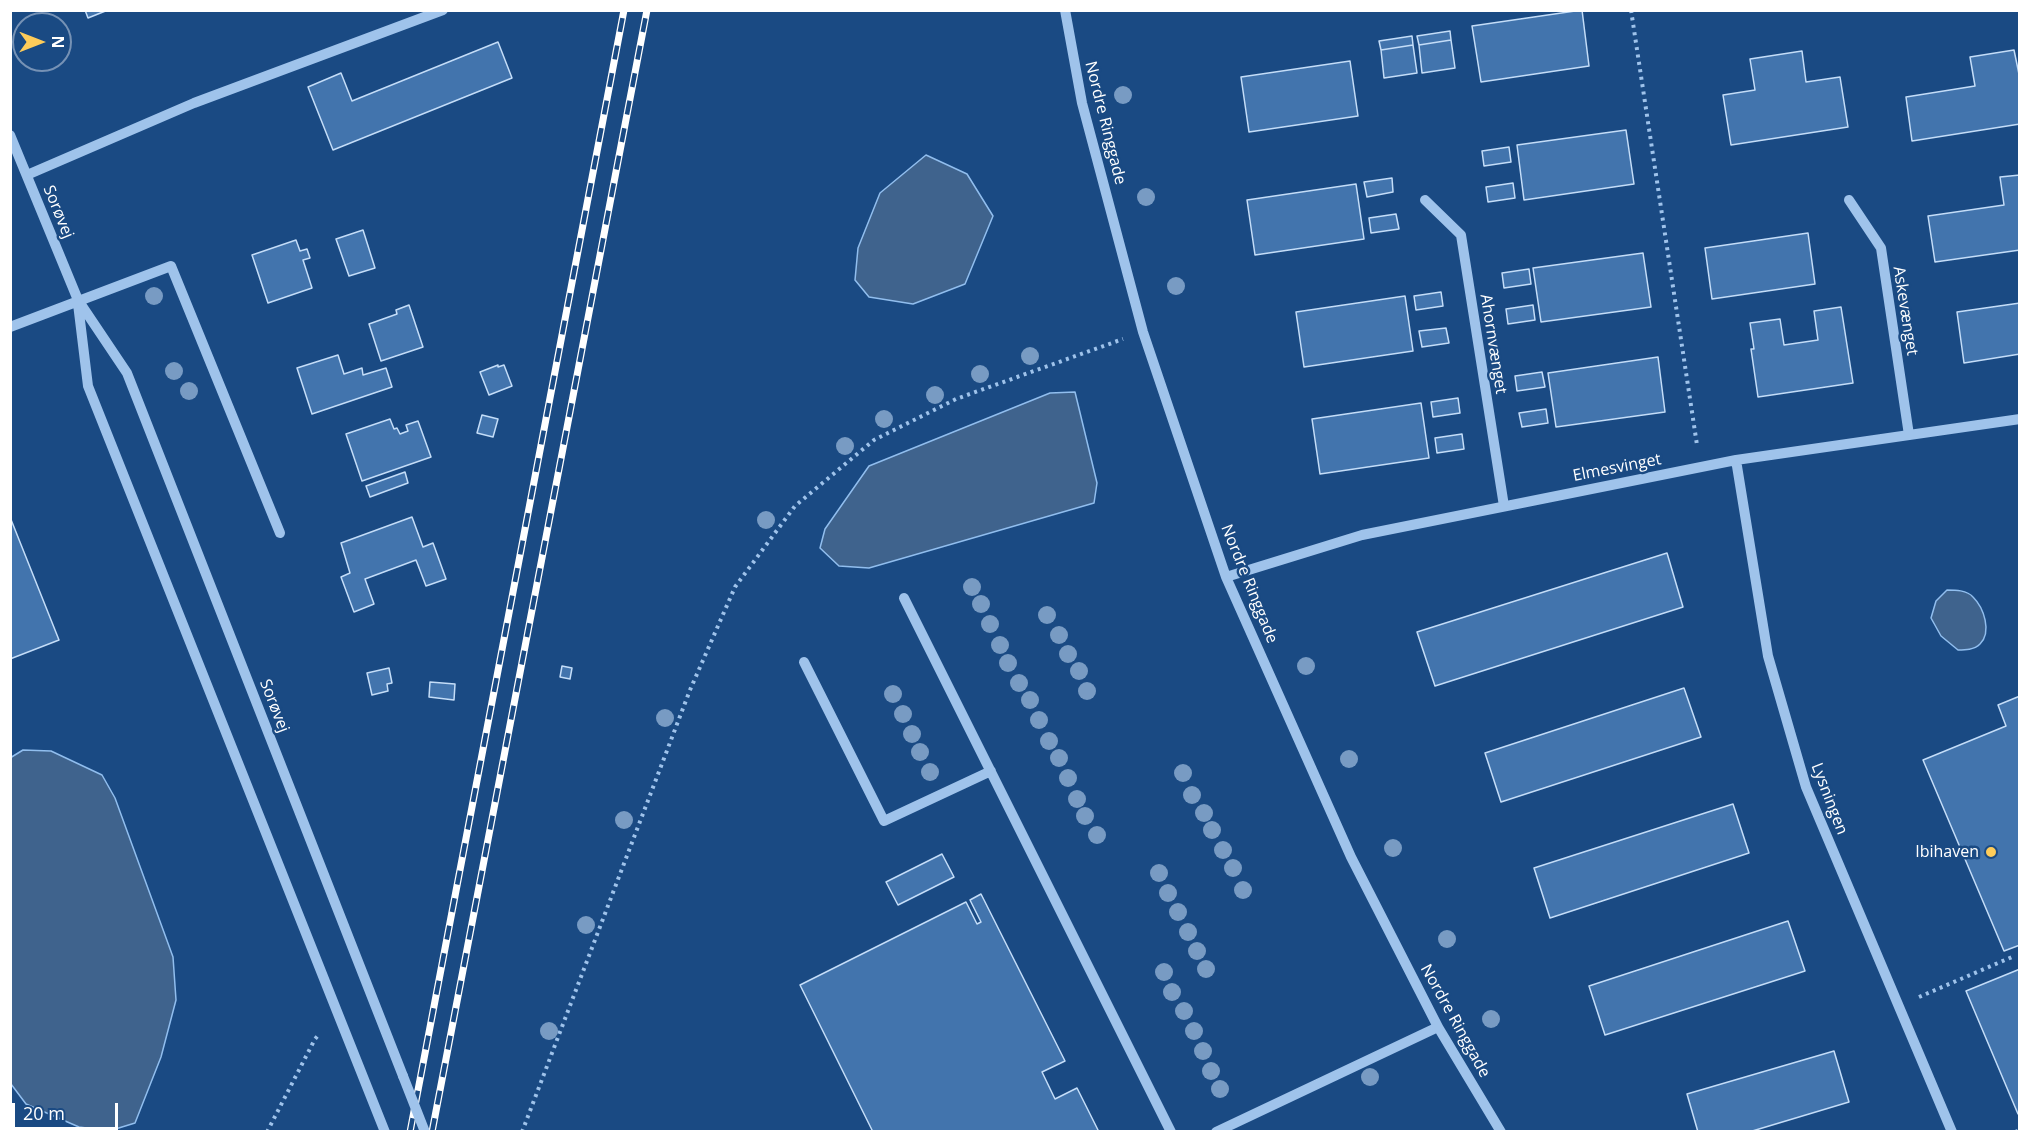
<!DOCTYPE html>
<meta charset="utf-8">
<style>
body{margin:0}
#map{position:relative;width:2030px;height:1142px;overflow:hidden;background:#1a4a83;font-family:"Open Sans",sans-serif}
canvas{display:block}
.frame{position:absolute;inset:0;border:12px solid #fff;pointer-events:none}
.north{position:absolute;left:12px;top:12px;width:60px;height:60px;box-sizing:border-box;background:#1a4a83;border:2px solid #7692b5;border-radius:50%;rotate:90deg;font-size:16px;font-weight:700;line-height:24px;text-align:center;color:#fff}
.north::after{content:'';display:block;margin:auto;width:21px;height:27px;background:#fecc5a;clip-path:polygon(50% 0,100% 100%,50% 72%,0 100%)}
.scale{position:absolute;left:12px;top:1103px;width:106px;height:27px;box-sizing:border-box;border:3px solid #fff;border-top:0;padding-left:8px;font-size:18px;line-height:21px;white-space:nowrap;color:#fff;-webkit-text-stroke:4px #1a4a83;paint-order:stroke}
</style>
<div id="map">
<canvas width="2030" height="1142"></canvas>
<div class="frame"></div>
<div class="north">N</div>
<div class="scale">20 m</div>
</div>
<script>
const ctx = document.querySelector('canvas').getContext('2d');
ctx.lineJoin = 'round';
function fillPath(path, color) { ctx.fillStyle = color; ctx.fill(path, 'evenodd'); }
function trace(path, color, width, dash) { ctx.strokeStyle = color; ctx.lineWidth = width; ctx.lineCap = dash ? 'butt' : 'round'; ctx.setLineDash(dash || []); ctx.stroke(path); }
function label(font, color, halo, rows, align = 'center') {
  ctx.font = font + ' "Open Sans",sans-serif'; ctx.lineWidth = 5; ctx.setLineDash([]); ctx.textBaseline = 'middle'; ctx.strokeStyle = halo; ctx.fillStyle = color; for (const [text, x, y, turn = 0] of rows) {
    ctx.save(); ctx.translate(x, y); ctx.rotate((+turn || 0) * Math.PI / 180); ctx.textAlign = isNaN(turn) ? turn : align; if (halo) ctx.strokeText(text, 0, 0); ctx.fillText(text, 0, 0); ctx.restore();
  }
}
const water = new Path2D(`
 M 926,155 L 967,174 L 993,216 L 965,284 L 913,304 L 869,297 L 855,280 L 858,248 L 880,193 Z
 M 1075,392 L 1097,483 L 1094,503 L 869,568 L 839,566 L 820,548 L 825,529 L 869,466 L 1050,393 Z
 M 1947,590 C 1955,590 1967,590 1973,597 C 1984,608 1992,632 1980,644 C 1974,650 1965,650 1958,650 L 1941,636 L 1931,618 L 1936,601 Z
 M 23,750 L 51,751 L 102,775 L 115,798 L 173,957 L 176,1000 L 161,1057 L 135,1123 L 109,1131 L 79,1127 L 26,1104 L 11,1084 L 10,758 Z`);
fillPath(water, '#3f638d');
trace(water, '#91beee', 1.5);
const building = new Path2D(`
 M 85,10 L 108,10 L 88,18 Z
 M 1582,10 L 1589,66 L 1481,82 L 1472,26 Z
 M 1450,31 L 1451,40 L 1419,45 L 1417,36 Z
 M 1412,36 L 1413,45 L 1381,50 L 1379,41 Z
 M 1451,40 L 1455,68 L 1422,73 L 1419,45 Z
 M 498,42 L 512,78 L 333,150 L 308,87 L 341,73 L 352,101 Z
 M 1413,45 L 1417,73 L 1384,78 L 1381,50 Z
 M 2014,50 L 2020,79 L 2020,124 L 1912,141 L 1906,97 L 1975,86 L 1970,57 Z
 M 1802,51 L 1806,82 L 1840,77 L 1848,127 L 1731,145 L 1723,95 L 1755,90 L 1750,59 Z
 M 1350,61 L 1358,116 L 1249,132 L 1241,77 Z
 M 1626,130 L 1634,184 L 1524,200 L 1517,145 Z
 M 1509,147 L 1511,162 L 1484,166 L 1482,151 Z
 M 2020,175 L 2020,250 L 1935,262 L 1928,216 L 2004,205 L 2000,177 Z
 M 1392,178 L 1393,192 L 1367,197 L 1364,182 Z
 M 1513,183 L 1515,198 L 1488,202 L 1486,187 Z
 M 1356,184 L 1364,239 L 1255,255 L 1247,200 Z
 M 1396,214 L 1399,229 L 1371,233 L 1369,218 Z
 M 363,230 L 375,268 L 349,276 L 336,239 Z
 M 1808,233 L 1815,284 L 1712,299 L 1705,248 Z
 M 296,240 L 300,251 L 307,249 L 310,258 L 303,260 L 312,288 L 268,303 L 252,255 Z
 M 1643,253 L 1651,307 L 1541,322 L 1533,268 Z
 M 1529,269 L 1531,284 L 1504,288 L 1502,273 Z
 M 1441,292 L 1443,306 L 1416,310 L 1414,296 Z
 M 1405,296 L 1413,351 L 1304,367 L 1296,312 Z
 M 2020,303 L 2020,354 L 1964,363 L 1957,312 Z
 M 409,305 L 423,347 L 381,361 L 369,324 L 397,314 L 396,310 Z
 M 1533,305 L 1535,320 L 1508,324 L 1506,309 Z
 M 1841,307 L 1853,383 L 1758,397 L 1751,349 L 1754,349 L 1750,323 L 1780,319 L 1784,345 L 1818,340 L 1814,311 Z
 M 1446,328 L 1449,343 L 1422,347 L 1419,331 Z
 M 338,355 L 344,374 L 362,368 L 363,375 L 386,368 L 392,387 L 312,414 L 297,368 Z
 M 1658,357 L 1665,412 L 1556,427 L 1548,373 Z
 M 498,365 L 498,367 L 504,365 L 512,386 L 489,395 L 480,372 Z
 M 1542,372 L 1545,387 L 1517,391 L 1515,376 Z
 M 1458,398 L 1460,413 L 1433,417 L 1431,402 Z
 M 1421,403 L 1429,458 L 1320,474 L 1312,419 Z
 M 1546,409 L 1548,423 L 1522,427 L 1519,413 Z
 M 482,415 L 498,419 L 493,437 L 477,433 Z
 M 390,419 L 394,429 L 397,428 L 400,434 L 408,431 L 406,425 L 418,421 L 431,457 L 362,481 L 346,434 Z
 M 1462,434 L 1464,449 L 1437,453 L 1435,438 Z
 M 405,472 L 408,483 L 370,497 L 366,486 Z
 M 10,517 L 59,640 L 10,659 Z
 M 412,517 L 423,547 L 433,543 L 446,579 L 426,586 L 416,560 L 365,579 L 374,604 L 354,612 L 341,577 L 350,573 L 341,543 Z
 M 1667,553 L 1683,607 L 1435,686 L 1417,632 Z
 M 562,666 L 572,668 L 570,679 L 560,677 Z
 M 389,668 L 392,683 L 387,684 L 388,691 L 372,695 L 367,673 Z
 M 430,682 L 455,684 L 454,700 L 429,697 Z
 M 1684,688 L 1701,737 L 1501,802 L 1485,753 Z
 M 2020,696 L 2020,945 L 2004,951 L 1923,760 L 2006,726 L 1998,705 Z
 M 1733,804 L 1749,853 L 1550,918 L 1534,868 Z
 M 942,854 L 954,877 L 898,905 L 886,882 Z
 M 981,894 L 1065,1061 L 1042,1072 L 1055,1099 L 1077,1088 L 1099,1132 L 873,1132 L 800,985 L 966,902 L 977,924 L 981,922 L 970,900 Z
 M 1788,921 L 1805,971 L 1605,1035 L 1589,986 Z
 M 2020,969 L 2020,1114 L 2018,1114 L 1966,991 Z
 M 1834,1051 L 1849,1102 L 1749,1132 L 1698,1132 L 1687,1094 Z`);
fillPath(building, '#4274ad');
trace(building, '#c4ddf8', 1.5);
trace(new Path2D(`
 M 1631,10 L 1697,445
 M 1919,997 L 2012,957
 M 267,1132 L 315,1039 L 320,1033
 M 522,1132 L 690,690 L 735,587 L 795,506 L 874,440 L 956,399 L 1123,339
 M 2015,1132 L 2020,1130`), '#9fc3eb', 4, [3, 4.5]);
trace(new Path2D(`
 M 1065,10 L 1082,103 L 1143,332 L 1226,577 L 1351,857 L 1438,1027 L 1501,1132
 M 10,135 L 78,300 L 127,373 L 403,1076
 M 27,175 L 194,103 L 443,10
 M 1425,200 L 1461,235 L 1504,506
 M 1849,200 L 1881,248 L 1909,435
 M 78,304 L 88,386 L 385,1132
 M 10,327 L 171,266 L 280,533
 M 1736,460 L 1768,656 L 1806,787 L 1952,1132
 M 1226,577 L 1362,535 L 1736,460 L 2020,419
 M 904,598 L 1171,1132
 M 804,662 L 884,821 L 991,771
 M 1216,1132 L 1438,1027`), '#9fc3eb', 10);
const rail = new Path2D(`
 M 410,1132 L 624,10
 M 432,1132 L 647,10`);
trace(rail, '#fff', 7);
trace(rail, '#1a4a83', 4.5, [14]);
trace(new Path2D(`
 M 403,1076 L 425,1132`), '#9fc3eb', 10);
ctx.fillStyle = '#789bc3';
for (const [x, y] of [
 [1123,95],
 [1146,197],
 [1176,286],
 [154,296],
 [1030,356],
 [174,371],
 [980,374],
 [189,391],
 [935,395],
 [884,419],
 [845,446],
 [766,520],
 [972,587],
 [981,604],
 [1047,615],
 [990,624],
 [1059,635],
 [1000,645],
 [1068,654],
 [1008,663],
 [1306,666],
 [1079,671],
 [1019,683],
 [1087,691],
 [893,694],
 [1030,700],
 [903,714],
 [665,718],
 [1039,720],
 [912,734],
 [1049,741],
 [920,752],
 [1059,758],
 [1349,759],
 [930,772],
 [1183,773],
 [1068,778],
 [1192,795],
 [1077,799],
 [1204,813],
 [1085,816],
 [624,820],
 [1212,830],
 [1097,835],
 [1393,848],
 [1223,850],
 [1233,868],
 [1159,873],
 [1243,890],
 [1168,893],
 [1178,912],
 [586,925],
 [1188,932],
 [1447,939],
 [1197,951],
 [1206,969],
 [1164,972],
 [1172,992],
 [1184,1011],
 [1491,1019],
 [549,1031],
 [1194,1031],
 [1203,1051],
 [1211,1071],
 [1370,1077],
 [1220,1089]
]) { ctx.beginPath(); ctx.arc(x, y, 9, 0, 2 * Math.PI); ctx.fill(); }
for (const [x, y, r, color] of [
 [1991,852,6,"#fecc5a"]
]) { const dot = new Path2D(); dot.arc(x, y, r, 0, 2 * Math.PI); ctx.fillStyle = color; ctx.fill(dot); trace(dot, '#1a4a83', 2); }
label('16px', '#fff', '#1a4a83', [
 ["Nordre Ringgade",1105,123,76],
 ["Sorøvej",58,212,68],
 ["Askevænget",1905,311,81],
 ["Ahornvænget",1493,344,81],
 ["Elmesvinget",1617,468,-11],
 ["Nordre Ringgade",1249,584,68],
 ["Sorøvej",274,706,69],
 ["Lysningen",1829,799,69],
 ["Nordre Ringgade",1455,1021,61]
]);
label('16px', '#fff', '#1a4a83', [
 ["Ibihaven",1979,852]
], 'right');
</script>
